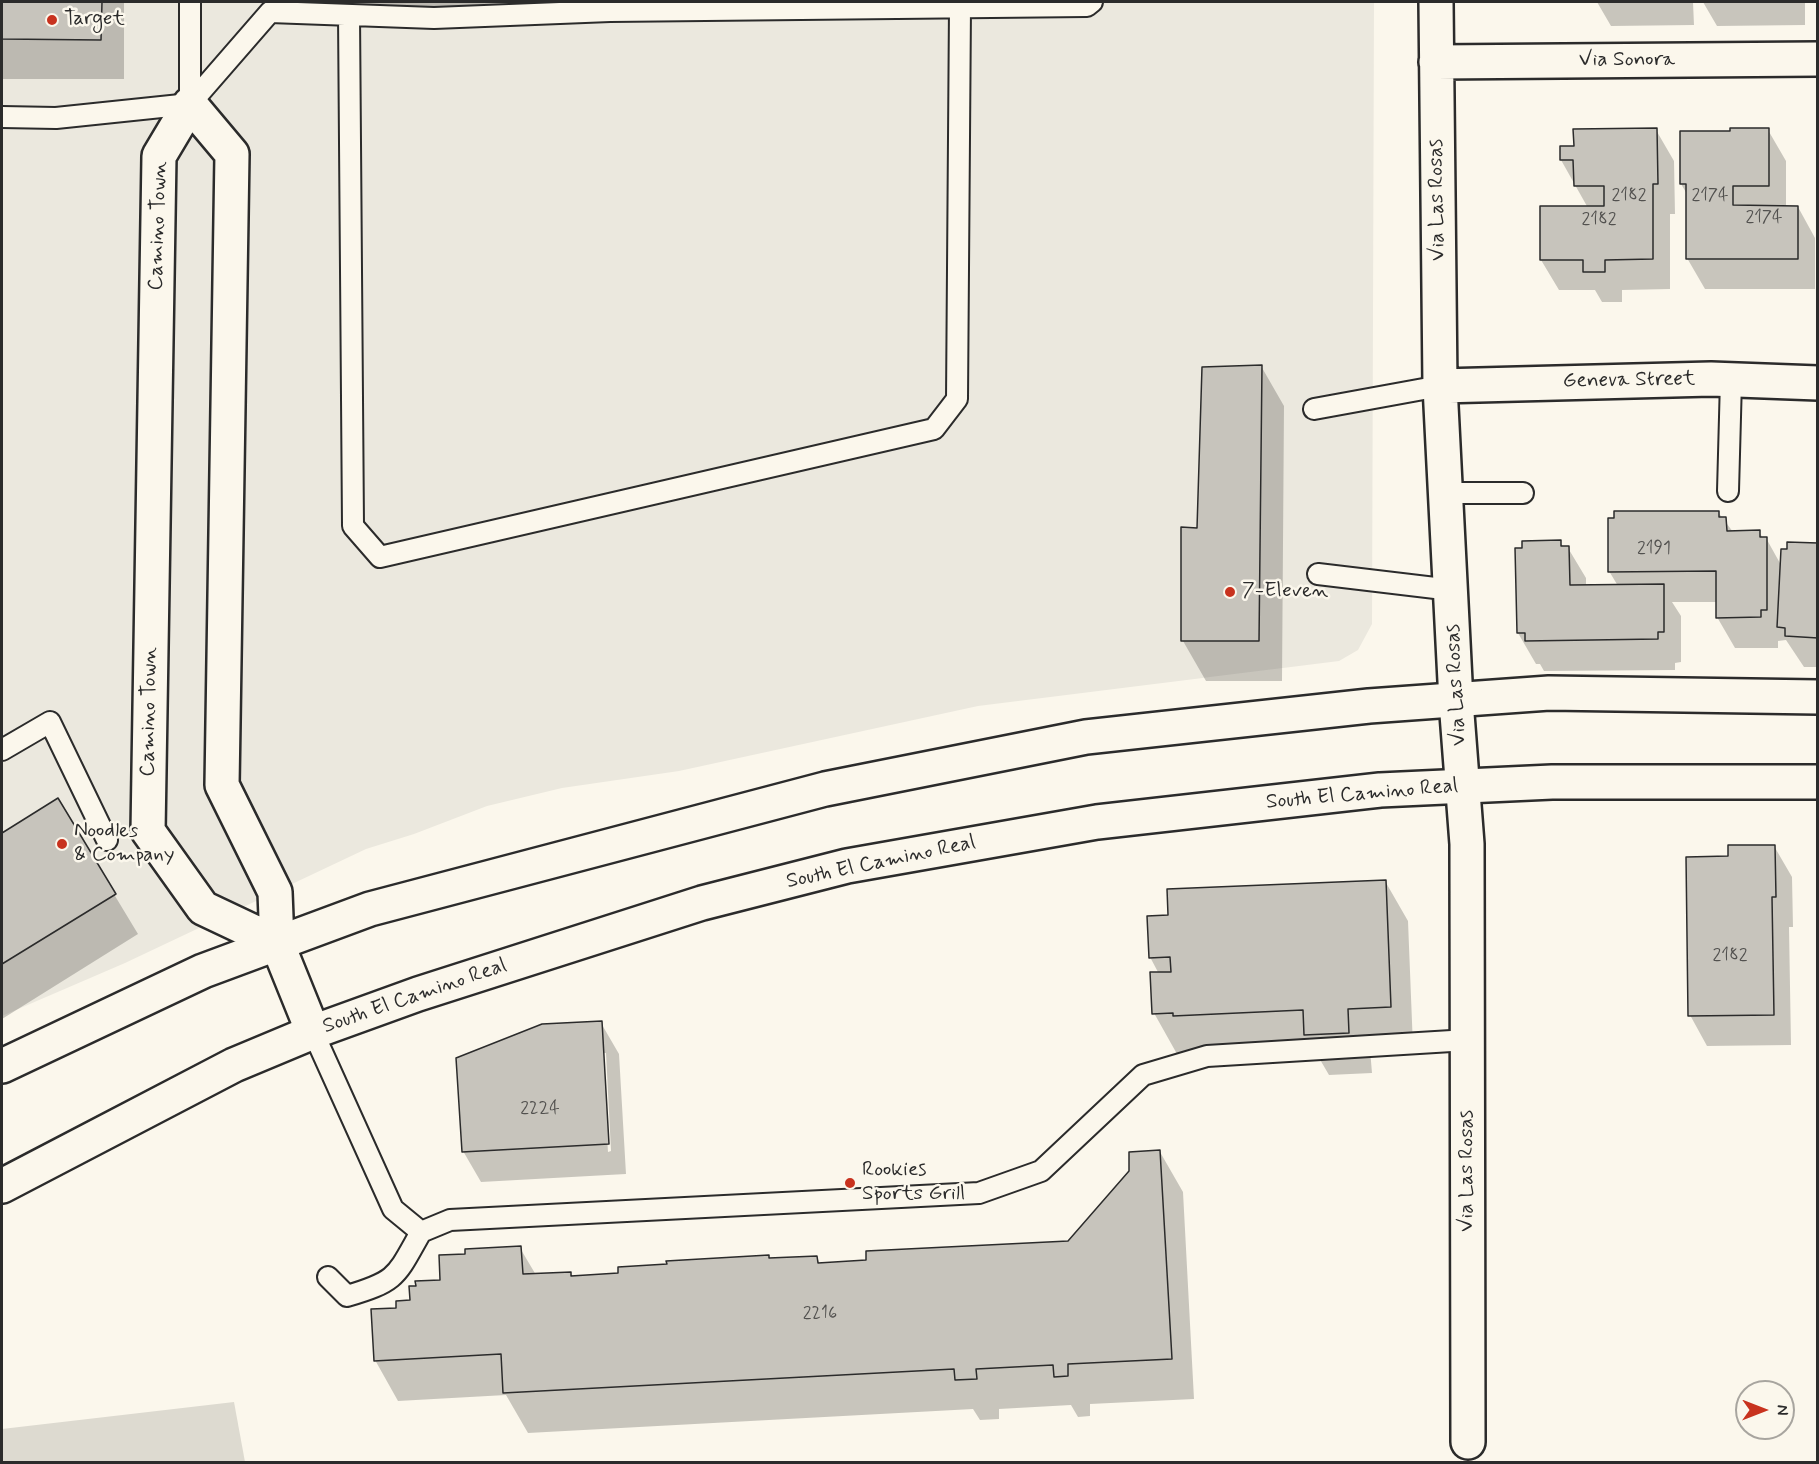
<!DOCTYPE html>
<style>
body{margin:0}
#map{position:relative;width:1819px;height:1464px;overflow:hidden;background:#fbf7ec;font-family:Mynerve,sans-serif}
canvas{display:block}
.frame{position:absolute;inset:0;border:3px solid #2b2b2b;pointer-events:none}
.north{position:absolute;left:1735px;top:1380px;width:60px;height:60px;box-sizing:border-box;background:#fbf7ec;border:2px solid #a8a59f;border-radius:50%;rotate:90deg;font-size:16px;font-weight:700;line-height:24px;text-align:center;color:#2b2b2b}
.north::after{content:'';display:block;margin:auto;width:21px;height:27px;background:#c8321e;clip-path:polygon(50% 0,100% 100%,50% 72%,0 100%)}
</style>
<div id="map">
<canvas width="1819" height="1464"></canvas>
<div class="frame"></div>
<div class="north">N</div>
</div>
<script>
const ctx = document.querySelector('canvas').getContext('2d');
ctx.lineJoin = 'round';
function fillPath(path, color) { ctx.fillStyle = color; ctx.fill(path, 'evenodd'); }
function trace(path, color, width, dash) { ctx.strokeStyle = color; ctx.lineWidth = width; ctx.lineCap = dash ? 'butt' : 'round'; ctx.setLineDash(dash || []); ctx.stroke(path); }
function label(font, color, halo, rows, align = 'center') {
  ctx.font = font + ' Mynerve,sans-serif'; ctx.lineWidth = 5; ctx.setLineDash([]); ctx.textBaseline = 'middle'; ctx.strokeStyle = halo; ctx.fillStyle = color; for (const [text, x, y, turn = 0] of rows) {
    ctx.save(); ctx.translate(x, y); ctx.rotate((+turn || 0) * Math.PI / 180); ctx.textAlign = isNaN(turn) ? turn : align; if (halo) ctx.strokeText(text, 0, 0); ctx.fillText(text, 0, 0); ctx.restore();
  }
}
fillPath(new Path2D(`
 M 2,2 L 1374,2 L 1372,624 L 1358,650 L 1339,661 L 978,706 L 679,771 L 562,788 L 487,806 L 414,834 L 366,849 L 125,963 L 2,1016 Z`), '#ebe8de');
fillPath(new Path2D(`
 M 234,1402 L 245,1462 L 2,1462 L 2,1429 Z`), '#dddad0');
fillPath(new Path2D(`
 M 2,2 L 124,2 L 124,79 L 2,79 Z
 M 341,2 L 853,2 L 853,12 L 345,9 Z
 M 1597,2 L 1693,2 L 1694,25 L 1611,26 Z
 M 1703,2 L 1805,2 L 1805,25 L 1717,26 Z
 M 1656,130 L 1674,161 L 1675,214 L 1670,214 L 1670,289 L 1622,290 L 1622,302 L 1602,302 L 1595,290 L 1559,290 L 1541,260 L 1588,208 L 1561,160 L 1575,148 Z
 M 1768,130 L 1786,161 L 1786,207 L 1798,207 L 1815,238 L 1815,289 L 1705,289 L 1687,258 L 1687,194 L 1681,184 L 1682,132 Z
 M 1261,366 L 1284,406 L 1282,681 L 1206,681 L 1183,641 L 1199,530 Z
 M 1718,512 L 1733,532 L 1759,532 L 1763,538 L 1766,538 L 1781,565 L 1818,545 L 1818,667 L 1804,667 L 1786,640 L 1778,641 L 1778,648 L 1735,648 L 1717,617 L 1717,602 L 1672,602 L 1681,616 L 1681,662 L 1675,663 L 1675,670 L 1544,671 L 1540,664 L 1536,664 L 1518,633 L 1560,542 L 1564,548 L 1568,548 L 1586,578 L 1586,586 L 1618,586 L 1609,571 Z
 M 57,800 L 138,934 L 2,1019 L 2,834 Z
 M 1774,846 L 1792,877 L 1793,927 L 1789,927 L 1791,1045 L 1707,1046 L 1690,1015 L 1729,858 Z
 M 1385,881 L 1408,921 L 1413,1047 L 1370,1049 L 1372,1073 L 1329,1075 L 1315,1051 L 1177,1054 L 1154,1013 L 1159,974 L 1150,957 L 1170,917 Z
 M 601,1023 L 619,1054 L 626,1174 L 481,1182 L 463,1151 ZM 602,1053 L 606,1053 L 611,1151 L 608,1152 Z
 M 1160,1152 L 1183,1192 L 1194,1399 L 1090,1404 L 1090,1416 L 1078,1417 L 1071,1405 L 999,1409 L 999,1419 L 980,1420 L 973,1409 L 528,1433 L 506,1395 L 398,1401 L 375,1360 L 398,1309 L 441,1281 L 466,1255 L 520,1248 L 536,1275 L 571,1273 L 573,1277 L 769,1260 L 817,1257 L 820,1264 L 1069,1242 Z`), '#0003');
const building = new Path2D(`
 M 2,2 L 102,2 L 101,40 L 2,39 Z
 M 1657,128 L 1658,184 L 1653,184 L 1653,259 L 1605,260 L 1605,272 L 1583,272 L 1583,260 L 1540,260 L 1540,206 L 1604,206 L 1604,186 L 1574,186 L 1573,160 L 1560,160 L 1560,146 L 1574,146 L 1573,129 Z
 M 1730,128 L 1769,128 L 1769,186 L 1733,186 L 1733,205 L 1798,206 L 1798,259 L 1686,259 L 1686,184 L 1680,184 L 1680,131 L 1730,131 Z
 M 1262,365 L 1259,641 L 1181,641 L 1181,527 L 1197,528 L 1202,367 Z
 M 1614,511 L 1719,511 L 1719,517 L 1726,517 L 1727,531 L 1760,530 L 1760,537 L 1767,537 L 1767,610 L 1761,610 L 1761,617 L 1716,618 L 1716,571 L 1608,572 L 1608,518 L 1614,518 Z
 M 1561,540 L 1561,546 L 1569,546 L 1570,585 L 1664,584 L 1664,632 L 1658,632 L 1658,639 L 1525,641 L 1525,633 L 1517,633 L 1515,548 L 1522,548 L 1522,541 Z
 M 1787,542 L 1818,543 L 1818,638 L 1785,636 L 1785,628 L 1777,627 L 1781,549 L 1787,549 Z
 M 58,798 L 116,894 L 2,964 L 2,833 Z
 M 1728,845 L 1775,845 L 1776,897 L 1772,897 L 1774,1015 L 1688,1016 L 1686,857 L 1728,856 Z
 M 1386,880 L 1391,1007 L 1348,1009 L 1349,1033 L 1304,1035 L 1303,1010 L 1173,1016 L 1173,1013 L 1152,1014 L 1150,972 L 1171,972 L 1170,957 L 1149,958 L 1147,916 L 1168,915 L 1167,889 Z
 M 602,1021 L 609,1144 L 462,1152 L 456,1058 L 542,1024 Z
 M 1160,1150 L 1172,1359 L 1068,1364 L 1068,1376 L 1054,1377 L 1053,1365 L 976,1369 L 977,1379 L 955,1380 L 954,1369 L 503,1393 L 501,1354 L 374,1361 L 371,1309 L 396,1308 L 396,1301 L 410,1300 L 409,1286 L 416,1286 L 415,1281 L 440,1280 L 439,1255 L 465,1254 L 465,1249 L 521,1246 L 523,1274 L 571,1272 L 571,1276 L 618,1273 L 618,1267 L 667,1264 L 666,1261 L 769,1255 L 769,1258 L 817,1256 L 818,1263 L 866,1260 L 866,1251 L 1068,1241 L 1129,1171 L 1129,1152 Z`);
fillPath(building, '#c7c4bc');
trace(building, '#2b2b2b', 1.5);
const service = new Path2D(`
 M 349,15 L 353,526 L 380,557 L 934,429 L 957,399 L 960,7
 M 190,104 L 190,2
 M 2,117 L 56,118 L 190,104 L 270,12 L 434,18 L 610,11 L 1087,6 L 1092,2
 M 1314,409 L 1440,386
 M 1728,491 L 1731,380
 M 1446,493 L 1523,493
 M 1318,574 L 1452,590
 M 2,750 L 50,722 L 107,840
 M 313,1032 L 393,1209 L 421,1232 L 450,1220 L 979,1193 L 1041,1171 L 1143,1075 L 1207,1056 L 1468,1040
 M 328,1277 L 347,1296 C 398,1281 396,1276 421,1232`);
const minor = new Path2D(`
 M 1436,2 L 1440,386 L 1456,701 L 1467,844 L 1468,1442
 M 1436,62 L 1818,59
 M 1440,386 L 1711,379 L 1818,383
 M 277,943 L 203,908 L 148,831 L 159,156 L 190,104 L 232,154 L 222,785 L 275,892 L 277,943 L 313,1032`);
const primary = new Path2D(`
 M 2,1066 L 203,971 L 370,909 L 825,789 L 1086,737 L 1369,706 L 1549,693 L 1818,697
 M 2,1186 L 234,1065 L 313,1032 L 418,994 L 702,903 L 847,866 L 1097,822 L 1380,790 L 1552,782 L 1818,782`);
trace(service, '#2b2b2b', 24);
trace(minor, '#2b2b2b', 38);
trace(primary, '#2b2b2b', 38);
trace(service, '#fbf7ec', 20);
trace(minor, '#fbf7ec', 33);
trace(primary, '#fbf7ec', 33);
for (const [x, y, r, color] of [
 [52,20,6,"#c8321e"],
 [1230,592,6,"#c8321e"],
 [62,844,6,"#c8321e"],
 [850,1183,6,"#c8321e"]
]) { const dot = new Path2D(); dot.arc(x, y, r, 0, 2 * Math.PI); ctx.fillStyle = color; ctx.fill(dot); trace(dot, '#fbf7ec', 2); }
label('18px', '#52514f', null, [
 ["2182",1629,196],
 ["2174",1710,196],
 ["2174",1764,218],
 ["2182",1599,220],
 ["2191",1654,549],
 ["2182",1730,956],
 ["2224",540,1109],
 ["2216",820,1314]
]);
label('21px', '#2b2b2b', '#fbf7ec', [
 ["Target",64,20],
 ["7-Eleven",1242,592],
 ["Noodles",74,832],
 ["& Company",74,856],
 ["Rookies",862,1171],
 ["Sports Grill",862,1195]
], 'left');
label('21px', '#2b2b2b', '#fbf7ec', [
 ["Via Sonora",1627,61],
 ["Via Las Rosas",1438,200,-91],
 ["Camino Town",159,226,-88],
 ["Geneva Street",1629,381,-1],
 ["Via Las Rosas",1457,685,-93],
 ["Camino Town",150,712,-89],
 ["South El Camino Real",1362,795,-5],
 ["South El Camino Real",881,863,-12],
 ["South El Camino Real",415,997,-19],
 ["Via Las Rosas",1468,1171,-90]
]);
</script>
